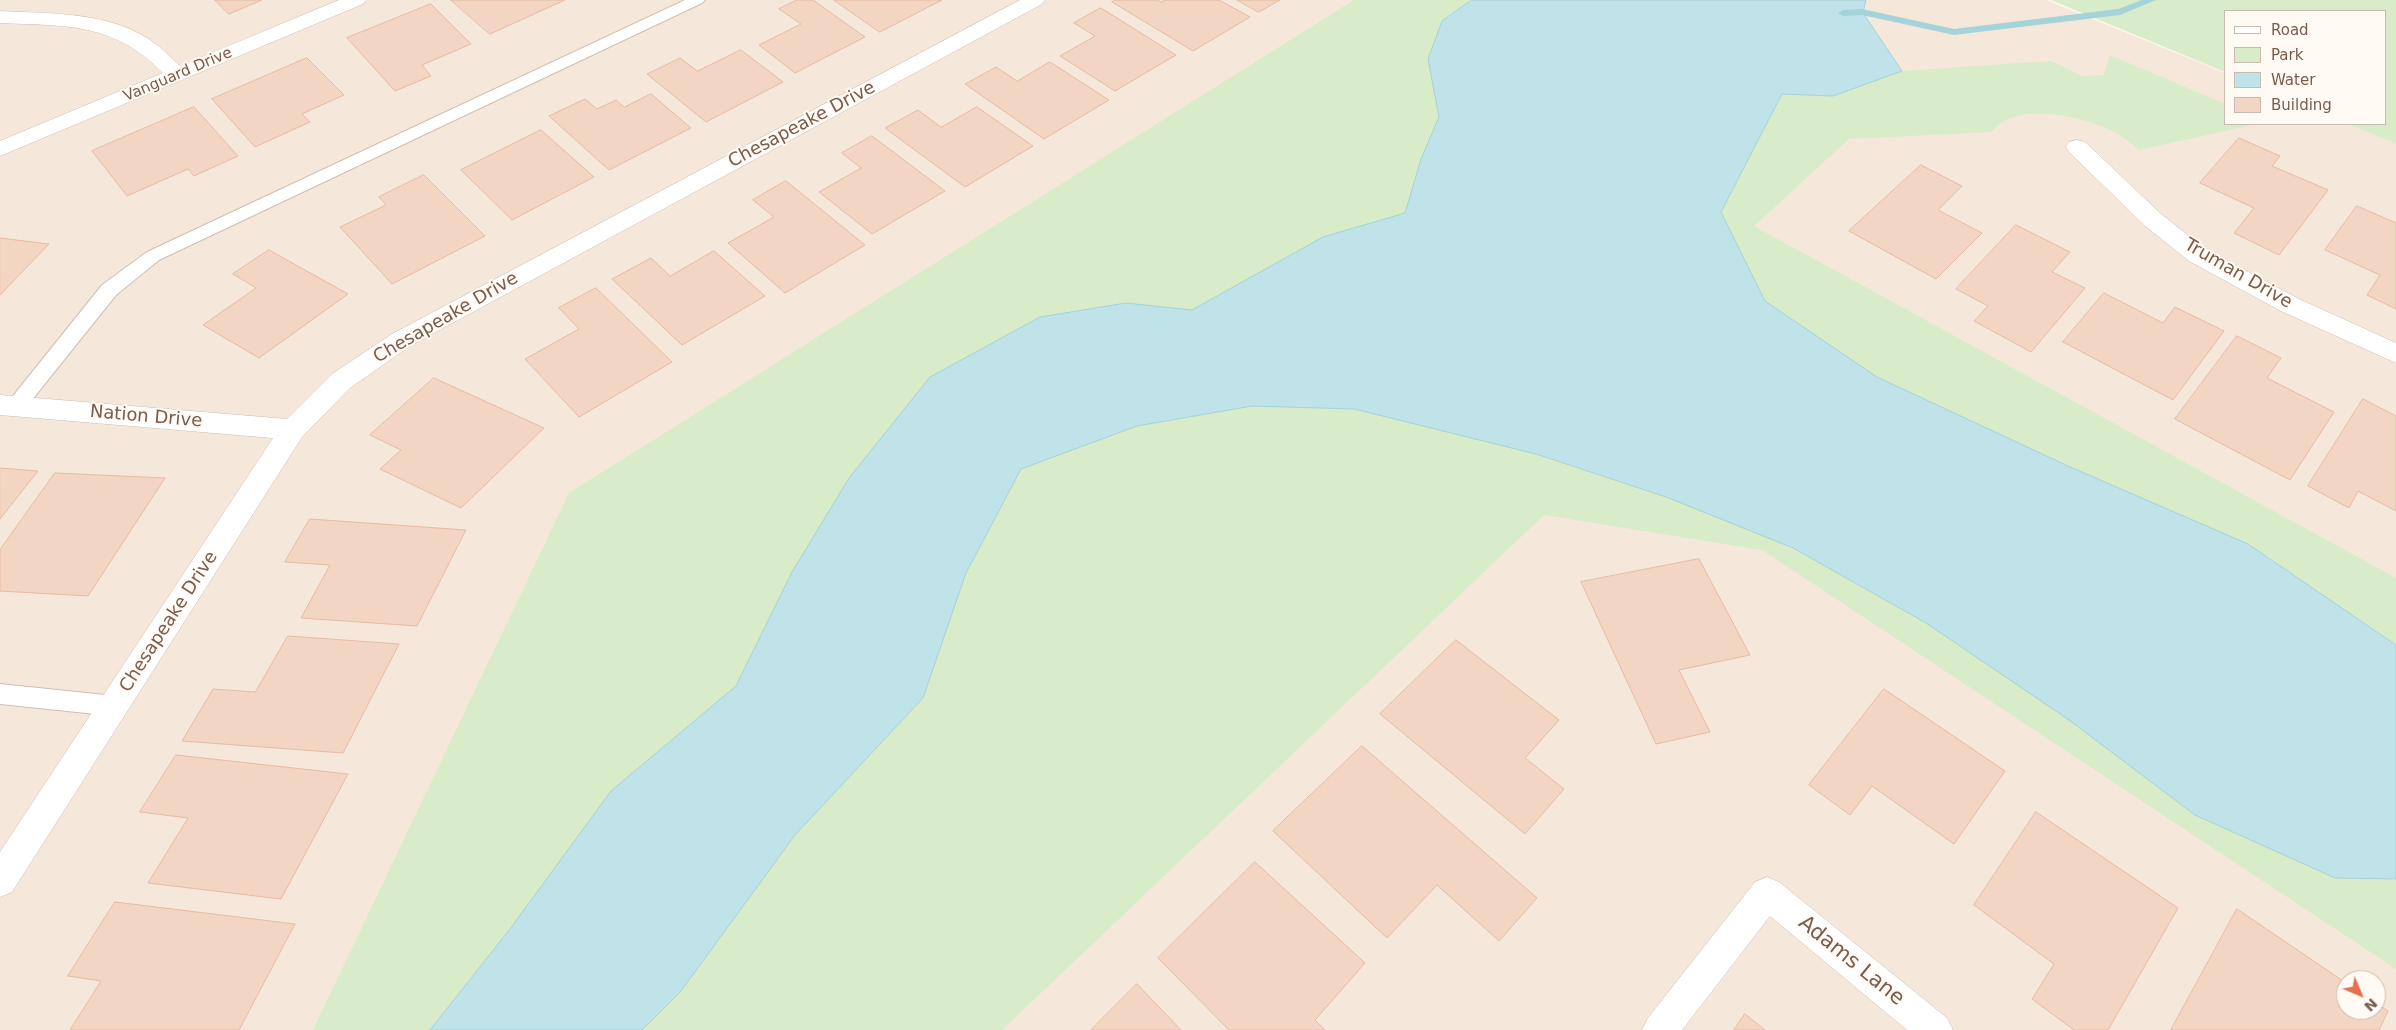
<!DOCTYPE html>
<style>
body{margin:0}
#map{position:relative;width:2396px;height:1030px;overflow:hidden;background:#fdf6ec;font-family:"DejaVu Sans",sans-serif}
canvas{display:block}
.legend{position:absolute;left:2224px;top:10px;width:162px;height:115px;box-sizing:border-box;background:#fffaf3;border:1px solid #cabbb1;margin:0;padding:6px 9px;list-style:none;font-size:15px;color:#7a5c4d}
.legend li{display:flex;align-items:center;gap:10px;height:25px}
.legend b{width:25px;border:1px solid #cabbb1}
.north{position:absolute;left:2336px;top:970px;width:50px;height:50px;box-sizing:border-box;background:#fffaf3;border:1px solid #cabbb1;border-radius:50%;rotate:135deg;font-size:14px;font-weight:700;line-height:20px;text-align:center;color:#7a5c4d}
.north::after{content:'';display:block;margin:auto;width:18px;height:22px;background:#e76f51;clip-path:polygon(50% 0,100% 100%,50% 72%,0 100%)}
</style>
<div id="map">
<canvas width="2396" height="1030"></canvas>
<ul class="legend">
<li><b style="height:6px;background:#fff"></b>Road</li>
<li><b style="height:14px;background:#d8ecc9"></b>Park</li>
<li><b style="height:14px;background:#bfe3e8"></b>Water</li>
<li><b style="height:14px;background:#f3d5c3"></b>Building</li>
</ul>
<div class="north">N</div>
</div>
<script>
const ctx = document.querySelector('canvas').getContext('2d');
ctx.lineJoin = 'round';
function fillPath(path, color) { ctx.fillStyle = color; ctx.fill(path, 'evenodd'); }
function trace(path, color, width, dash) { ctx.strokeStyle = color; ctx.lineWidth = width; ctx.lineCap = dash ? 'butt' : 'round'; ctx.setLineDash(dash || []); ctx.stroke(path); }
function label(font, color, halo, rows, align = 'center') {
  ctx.font = font + ' "DejaVu Sans",sans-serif'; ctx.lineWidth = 4; ctx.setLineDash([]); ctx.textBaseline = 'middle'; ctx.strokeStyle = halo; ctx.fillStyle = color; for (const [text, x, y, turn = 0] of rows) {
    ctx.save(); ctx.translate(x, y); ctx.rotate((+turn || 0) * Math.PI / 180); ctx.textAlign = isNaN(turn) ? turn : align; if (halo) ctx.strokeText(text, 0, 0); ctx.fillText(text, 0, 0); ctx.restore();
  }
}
fillPath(new Path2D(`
 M 0,0 L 2046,0 L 2225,73 L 2225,124 L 2348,124 L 2396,144 L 2396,1030 L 0,1030 ZM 2346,980 L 2376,980 L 2376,1010 L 2346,1010 Z`), '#f5e8da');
fillPath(new Path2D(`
 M 1354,0 L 1866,0 L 1863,13 L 1902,71 L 2051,61 L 2082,76 L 2104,75 L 2110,55 L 2225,104 L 2225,124 L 2257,124 L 2139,150 C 2134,146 2129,141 2124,138 C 2096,118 2014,98 1992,132 L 1849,139 L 1754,226 L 2396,578 L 2396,969 L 1762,550 L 1544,515 L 1002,1030 L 313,1030 L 569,493 Z
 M 2051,0 L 2396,0 L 2396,144 L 2348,124 L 2385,124 L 2385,11 L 2225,11 L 2225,72 Z`), '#d8ecc9');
const water = new Path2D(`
 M 1472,0 L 1866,0 L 1863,13 L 1902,71 L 1833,96 L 1782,94 L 1721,212 L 1765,301 L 1877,377 L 2068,466 L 2248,544 L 2396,645 L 2396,879 L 2335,878 L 2195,815 L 2069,720 L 1926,623 L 1793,548 L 1666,497 L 1536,454 L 1354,409 L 1252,406 L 1137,426 L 1021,469 L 966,573 L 923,698 L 795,835 L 681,991 L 642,1030 L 430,1030 L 510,929 L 611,791 L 736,686 L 792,572 L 849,478 L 930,377 L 1040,317 L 1126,303 L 1192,310 L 1323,237 L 1405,213 L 1421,159 L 1439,117 L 1428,59 L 1442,21 Z`);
fillPath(water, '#bfe3e8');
trace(water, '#a5d3da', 1);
fillPath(new Path2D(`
 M 2142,0 L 2156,0 L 2120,15 L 1954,35 L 1862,15 L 1843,16 L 1838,13 L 1843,10 L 1862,9 L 1954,29 L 2118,9 Z`), '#a5d3da');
const building = new Path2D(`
 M 215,0 L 262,0 L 229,14 Z
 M 451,0 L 565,0 L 490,34 Z
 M 797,0 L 813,0 L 865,37 L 795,73 L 759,45 L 801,24 L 779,9 Z
 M 834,0 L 942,0 L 880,32 Z
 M 1116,0 L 1157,0 L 1161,2 L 1165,0 L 1219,0 L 1250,17 L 1193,51 L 1112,2 Z
 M 1237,0 L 1280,0 L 1259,12 Z
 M 431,4 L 471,44 L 422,65 L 431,76 L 395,91 L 347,38 Z
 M 1101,8 L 1176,55 L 1115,91 L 1060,56 L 1095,36 L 1074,23 Z
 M 741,50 L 783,82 L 706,122 L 647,74 L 680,58 L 697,71 Z
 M 307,58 L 344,95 L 302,114 L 310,122 L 255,147 L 212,99 Z
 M 1050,62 L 1109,100 L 1044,139 L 965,84 L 996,67 L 1017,81 Z
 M 651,94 L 691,128 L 609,170 L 549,116 L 585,99 L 597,109 L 616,100 L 624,107 Z
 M 194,107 L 238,156 L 194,176 L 188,169 L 127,196 L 92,151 Z
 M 977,107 L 1033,146 L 965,187 L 885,128 L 918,110 L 941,127 Z
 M 541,130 L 594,177 L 512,220 L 461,170 Z
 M 872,136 L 945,191 L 872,234 L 819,192 L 861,168 L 842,153 Z
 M 2239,138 L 2280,156 L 2272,166 L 2328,190 L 2279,255 L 2234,233 L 2254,208 L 2200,183 Z
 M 1921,165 L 1962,186 L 1938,210 L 1982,233 L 1936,279 L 1849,231 Z
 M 424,175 L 485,236 L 392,284 L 340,227 L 386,205 L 379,197 Z
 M 786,181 L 865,245 L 785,293 L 728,243 L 774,217 L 753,200 Z
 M 2357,206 L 2396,223 L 2396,309 L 2367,295 L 2380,275 L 2325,250 Z
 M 2016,225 L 2070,252 L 2052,272 L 2085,288 L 2031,352 L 1974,321 L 1988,306 L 1956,289 Z
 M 0,238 L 49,244 L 0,295 Z
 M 269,250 L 348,294 L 259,358 L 203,325 L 256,288 L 233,274 Z
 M 714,251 L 765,296 L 682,345 L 612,279 L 651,258 L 670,276 Z
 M 596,288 L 672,362 L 579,417 L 525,359 L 579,329 L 559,308 Z
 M 2104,293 L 2163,323 L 2175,307 L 2224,331 L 2173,400 L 2063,342 Z
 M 2237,336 L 2281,358 L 2267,378 L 2334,412 L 2290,480 L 2175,419 Z
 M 434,378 L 544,428 L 461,508 L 380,469 L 401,450 L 370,435 Z
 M 2363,399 L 2396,416 L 2396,511 L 2358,491 L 2349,508 L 2308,486 Z
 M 0,468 L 38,471 L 0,519 Z
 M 55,473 L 165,478 L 88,596 L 0,591 L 0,550 Z
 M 310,519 L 466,530 L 417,626 L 301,618 L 330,565 L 285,562 Z
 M 1699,559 L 1750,655 L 1679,670 L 1710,732 L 1656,744 L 1581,582 Z
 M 288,636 L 399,644 L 343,753 L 182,741 L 213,689 L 255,692 Z
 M 1456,640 L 1559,720 L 1525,758 L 1564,789 L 1525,834 L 1380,714 Z
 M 1884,689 L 2005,771 L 1954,844 L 1872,786 L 1850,815 L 1809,785 Z
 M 1362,746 L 1537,898 L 1499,941 L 1437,885 L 1387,938 L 1273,831 Z
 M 176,755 L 348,774 L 281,899 L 148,883 L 188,818 L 140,812 Z
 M 2036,812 L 2178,908 L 2108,1030 L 2074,1030 L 2032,999 L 2054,964 L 1974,905 Z
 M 1255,862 L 1365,963 L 1315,1020 L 1325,1030 L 1229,1030 L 1158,958 Z
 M 115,902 L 295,924 L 239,1030 L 70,1030 L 101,981 L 68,976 Z
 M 2237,909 L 2346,983 L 2346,1010 L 2376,1010 L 2376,1003 L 2388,1011 L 2379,1030 L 2171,1030 Z
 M 1137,984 L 1181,1030 L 1091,1030 Z
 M 1745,1014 L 1765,1030 L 1734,1030 Z`);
fillPath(building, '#f3d5c3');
trace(building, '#e6bba3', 1);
const service = new Path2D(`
 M 685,0 L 705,0 L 702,3 L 159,260 L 116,295 L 23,411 L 16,414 L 9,411 L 6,406 L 9,401 L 102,285 L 147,252 Z
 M 0,684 L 115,696 L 123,699 L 127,706 L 123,713 L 115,716 L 0,704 Z`);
const minor = new Path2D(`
 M 339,0 L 366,0 L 363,4 L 0,156 L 0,141 L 163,73 C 113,22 66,26 0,23 L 0,11 C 52,14 114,11 157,45 C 165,51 172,59 180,66 Z
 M 1020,0 L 1045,0 L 1042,4 L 410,346 L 350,388 L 302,437 L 12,892 L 0,897 L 0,852 L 273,438 L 0,415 L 0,395 L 287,419 L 332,374 L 392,334 Z
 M 2077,140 L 2085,142 L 2160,213 L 2205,249 L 2299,299 L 2396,343 L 2396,363 L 2281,311 L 2189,261 L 2144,225 L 2069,152 L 2066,147 L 2069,142 Z
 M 1767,877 L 1779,882 L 1947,1018 L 1953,1030 L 1907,1030 L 1770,916 L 1682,1030 L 1642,1030 L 1648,1018 L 1755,882 Z`);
trace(service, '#d1beb0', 2);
trace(minor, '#d1beb0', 1);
fillPath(service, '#fff');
fillPath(minor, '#fff');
label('15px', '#7a5c4d', '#fffaf3', [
 ["Vanguard Drive",178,75,-23]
]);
label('18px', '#7a5c4d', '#fffaf3', [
 ["Chesapeake Drive",802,125,-28],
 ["Truman Drive",2238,274,30],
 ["Chesapeake Drive",446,318,-30],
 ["Nation Drive",146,417,5],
 ["Chesapeake Drive",169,622,-57]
]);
label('21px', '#7a5c4d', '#fffaf3', [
 ["Adams Lane",1851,961,39]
]);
</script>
